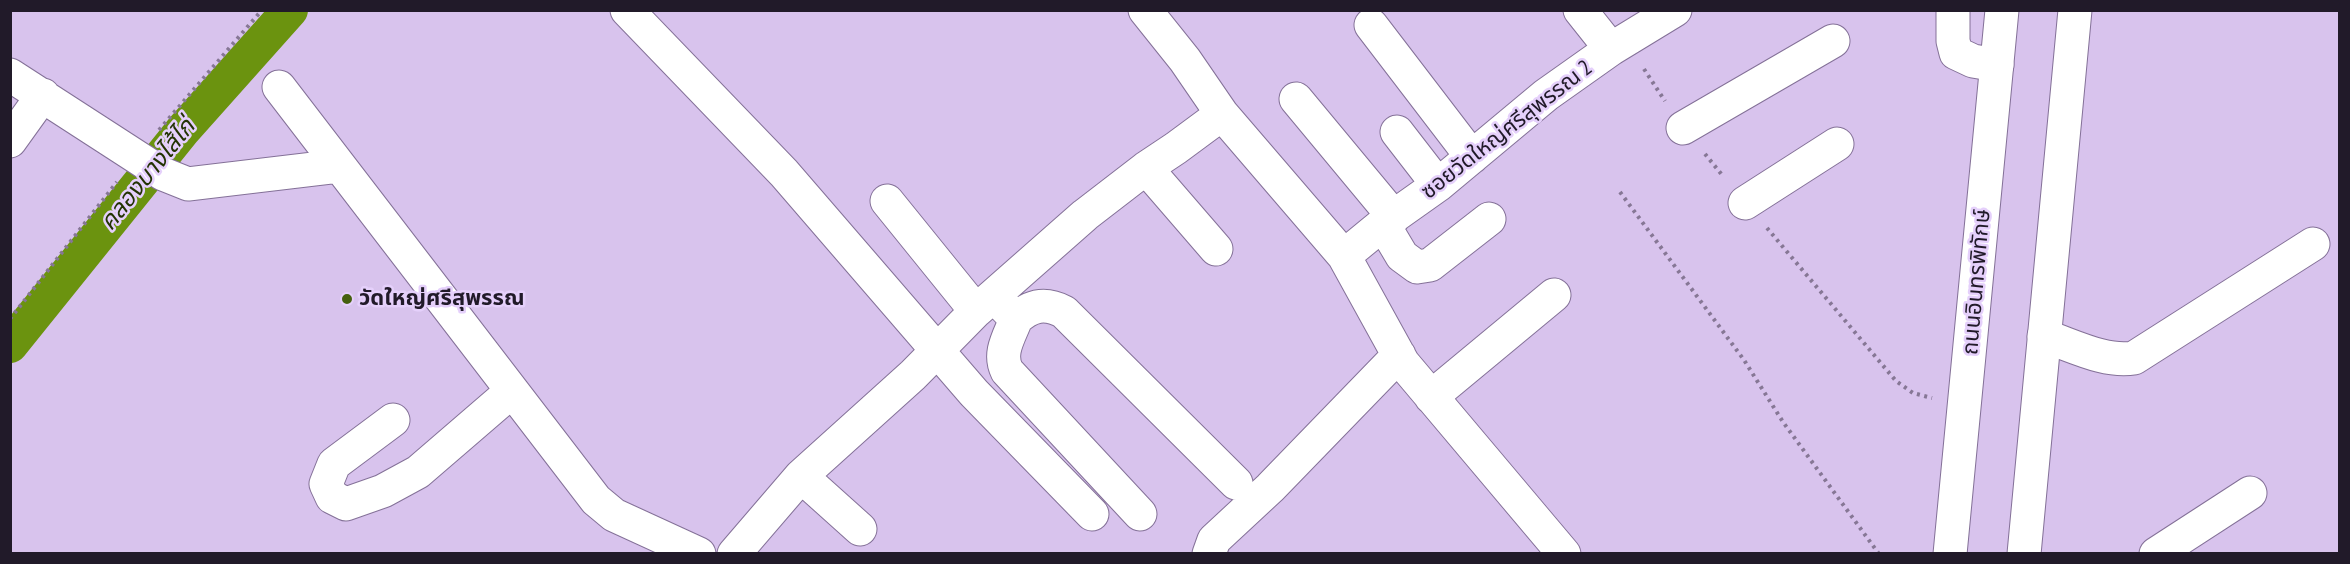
<!DOCTYPE html>
<meta charset="utf-8">
<style>
body{margin:0}
#map{position:relative;width:2350px;height:564px;overflow:hidden;background:#d8c3ed;font-family:"PT Sans Narrow",sans-serif}
canvas{display:block}
.frame{position:absolute;inset:0;border:12px solid #211a29;pointer-events:none}
</style>
<div id="map">
<canvas width="2350" height="564"></canvas>
<div class="frame"></div>
</div>
<script>
const c = document.querySelector('canvas').getContext('2d');
c.lineJoin = 'round';
function trace(path, color, width, dash) { c.strokeStyle = color; c.lineWidth = width; c.lineCap = dash ? 'butt' : 'round'; c.setLineDash(dash || []); c.stroke(path); }
function label(font, color, halo, rows, align = 'center') {
  c.font = font + ' "PT Sans Narrow","Noto Sans Thai",sans-serif'; c.lineWidth = 5; c.setLineDash([]); c.textBaseline = 'middle'; c.strokeStyle = halo; c.fillStyle = color; for (const [text, x, y, turn = 0] of rows) {
    c.save(); c.translate(x, y); c.rotate((+turn || 0) * Math.PI / 180); c.textAlign = isNaN(turn) ? turn : align; if (halo) c.strokeText(text, 0, 0); c.fillText(text, 0, 0); c.restore();
  }
}
const canal = new Path2D(`
 M10,345l173,-215 107,-120`);
const path = new Path2D(`
 M1644,69l21,32
 M159,130l103,-120
 M1705,154l18,22
 M1620,192l124,168 39,62 96,132
 M1767,228l129,153 17,12 19,5
 M10,319l107,-137`);
const minor = new Path2D(`
 M627,10l157,163 190,220 118,121
 M1145,10l40,50 37,54 122,142 59,107 161,191
 M1580,10l31,39
 M1953,10v31l3,12 17,8 24,4
 M1371,25l101,132
 M10,75l153,99 25,10 151,-18
 M279,87l317,413 18,15 85,39
 M1296,99l98,118
 M1683,128l150,-87
 M1397,132l41,53
 M10,141l33,-46
 M1146,168l70,81
 M887,201l89,110
 M1745,203l92,-59
 M1383,224l19,32 15,11 13,-2 59,-46
 M1344,256l39,-32 55,-39 108,-90 65,-46 64,-39
 M994,296l22,23c15,-14 29,-17 48,-7l172,171
 M1016,319c-7,18 -18,34 -9,52l133,143
 M2044,336c28,9 61,27 90,22l179,-114
 M1431,397l123,-102
 M393,420l-59,44 -8,20 6,13 14,7 37,-13 35,-19 94,-81
 M801,476l59,53
 M734,554l67,-78 112,-101 63,-64 109,-96 61,-47 30,-20 46,-34
 M1209,554l5,-14 56,-52 129,-133
 M2156,554l94,-61`);
const major = new Path2D(`
 M1950,554l52,-544
 M2024,554l51,-544`);
const markers = [
 [347,299,6,"#45600f"]
];
const streetNames = [
 ["ซอยวัดใหญ่ศรีสุพรรณ 2",1507,130,-38],
 ["ถนนอินทรพิทักษ์",1977,282,-85]
];
const poiNames = [
 ["วัดใหญ่ศรีสุพรรณ",359,299]
];
const waterNames = [
 ["คลองบางไส้ไก่",148,175,-51]
];
trace(canal, '#6b930f', 36);
trace(minor, '#847198', 35);
trace(major, '#847198', 35);
trace(path, '#867795', 4, [3, 4.5]);
trace(minor, '#fff', 33);
trace(major, '#fff', 33);
for (const [x, y, r, color] of markers) { const dot = new Path2D(); dot.arc(x, y, r, 0, 2 * Math.PI); c.fillStyle = color; c.fill(dot); trace(dot, '#e5d0fb', 2); }
label('22px', '#211a29', '#e5d0fb', streetNames);
label('bold 22px', '#211a29', '#e5d0fb', poiNames, 'left');
label('italic 24px', '#233303', '#e5d0fb', waterNames);
</script>
